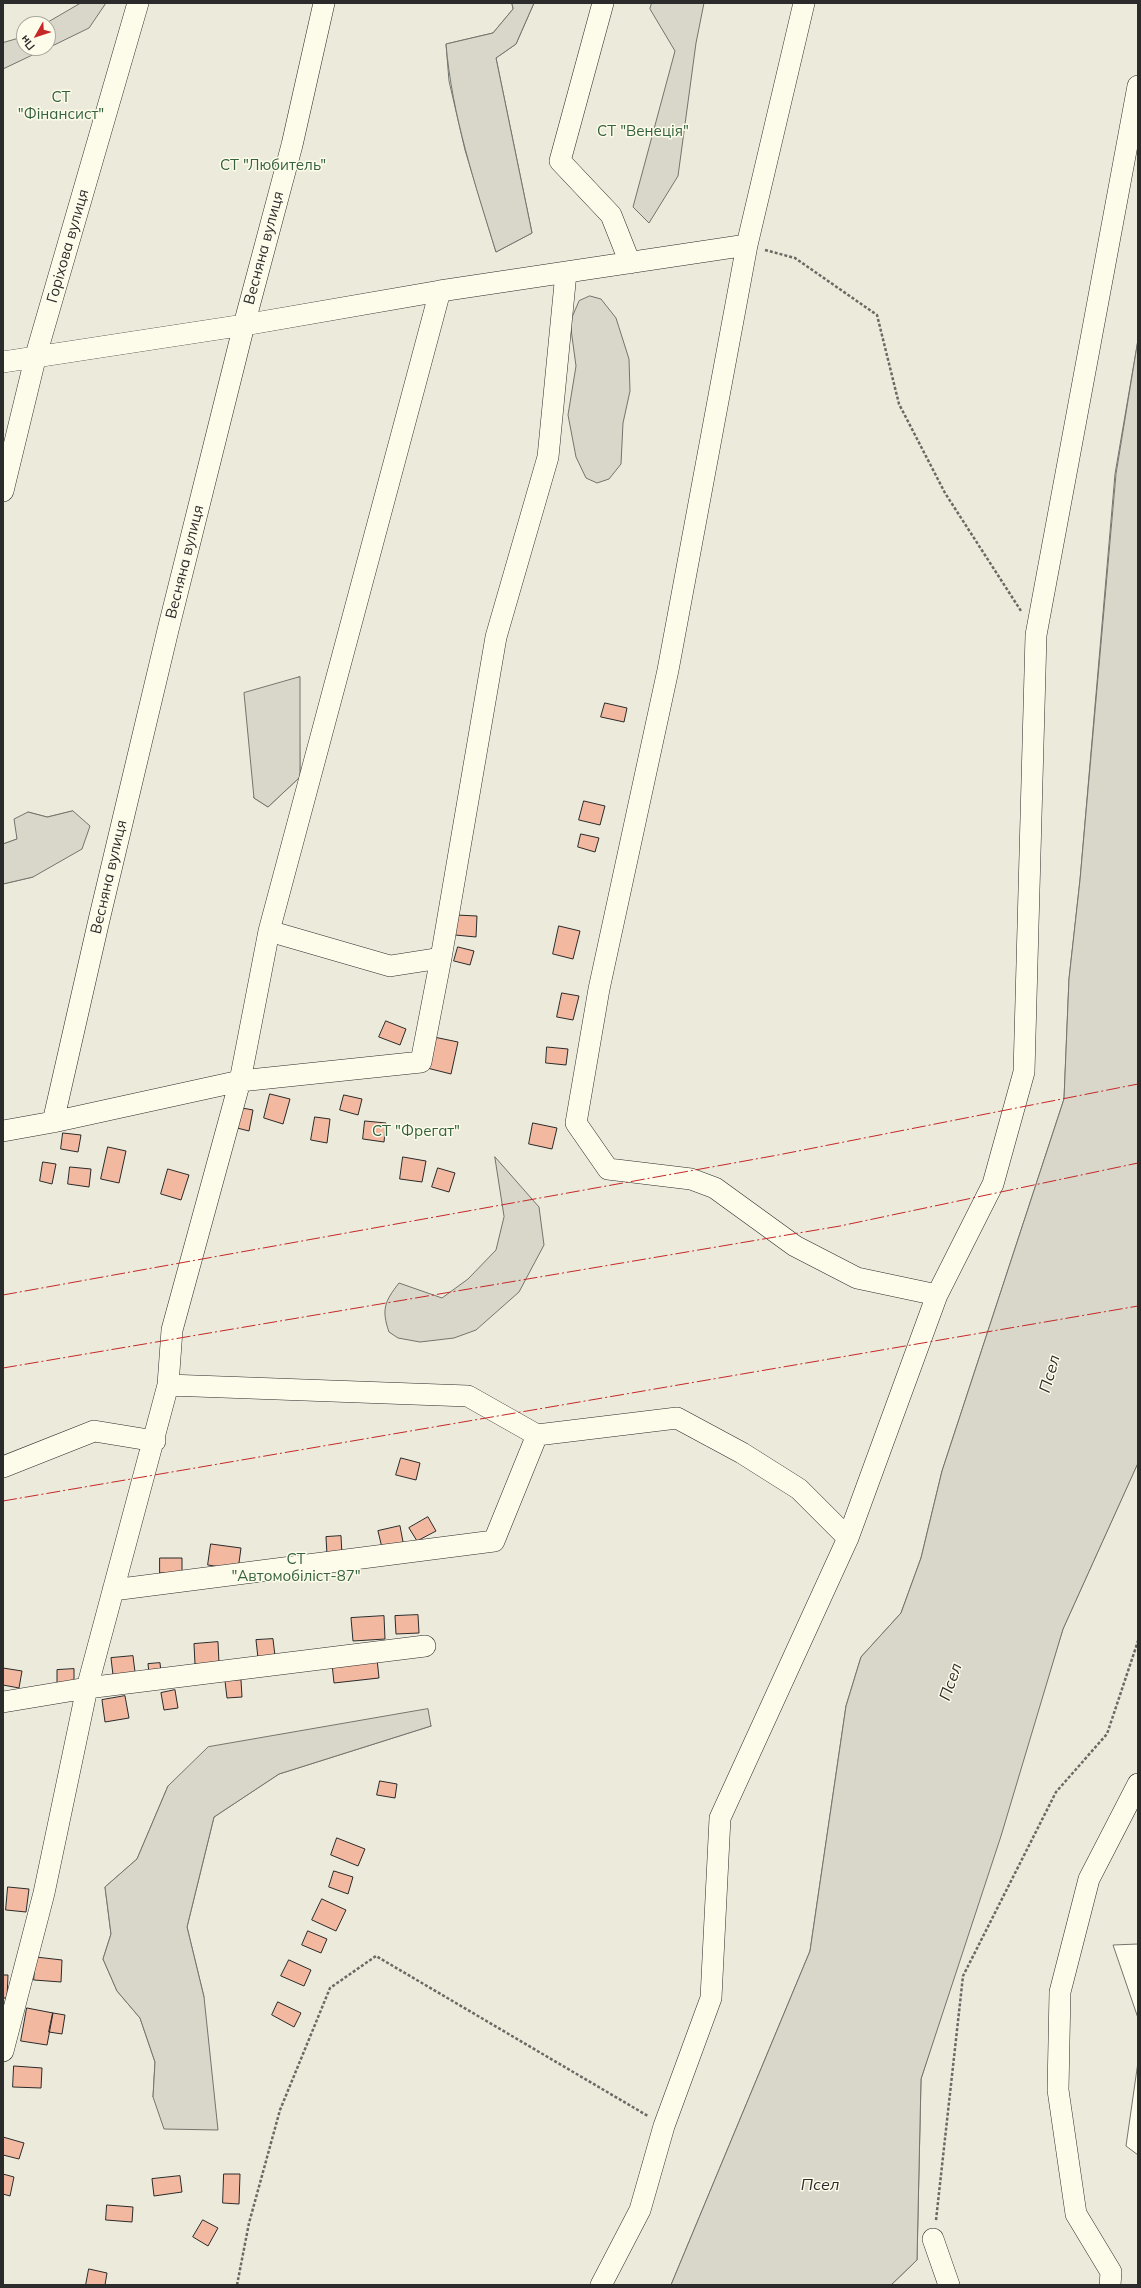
<!DOCTYPE html>
<meta charset="utf-8">
<style>
body{margin:0}
#map{position:relative;width:1141px;height:2288px;overflow:hidden;background:#fdfbea;font-family:Mulish,sans-serif}
canvas{display:block}
.frame{position:absolute;inset:0;border:4px solid #2b2b2b;pointer-events:none}
.north{position:absolute;left:16px;top:16px;width:40px;height:40px;box-sizing:border-box;background:#fdfbea;border:1px solid #a9a89e;border-radius:50%;rotate:231deg;font-size:11px;font-weight:700;line-height:16px;text-align:center;color:#2b2b2b}
.north::after{content:'';display:block;margin:auto;width:14px;height:18px;background:#c62828;clip-path:polygon(50% 0,100% 100%,50% 72%,0 100%)}
</style>
<div id="map">
<canvas width="1141" height="2288"></canvas>
<div class="frame"></div>
<div class="north">Пн</div>
</div>
<script>
const c = document.querySelector('canvas').getContext('2d');
c.lineJoin = 'round';
function fill(path, color) { c.fillStyle = color; c.fill(path, 'evenodd'); }
function trace(path, color, width, dash) { c.strokeStyle = color; c.lineWidth = width; c.lineCap = dash ? 'butt' : 'round'; c.setLineDash(dash || []); c.stroke(path); }
function label(font, color, halo, rows, align = 'center') {
  c.font = font + ' Mulish,sans-serif'; c.lineWidth = 3; c.setLineDash([]); c.textBaseline = 'middle'; c.strokeStyle = halo; c.fillStyle = color; for (const [text, x, y, turn = 0] of rows) {
    c.save(); c.translate(x, y); c.rotate((+turn || 0) * Math.PI / 180); c.textAlign = isNaN(turn) ? turn : align; if (halo) c.strokeText(text, 0, 0); c.fillText(text, 0, 0); c.restore();
  }
}
const green = new Path2D(`
 M3,3h509l1,6 -20,24 -47,11 3,37 16,69 31,102 36,-19 -36,-175 20,-14 18,-41h604v337l-23,134 -35,406 -11,99 -5,120 -122,372 -21,87 -20,55 -40,44 -15,49 -36,245 -139,334h-668v-1401l30,-7 40,-66 -26,6 -19,-5 -11,27 -14,5zM24,24h24v24h-24zM299,677l1,100 -32,30 -14,-9zM431,1726l-152,48 -65,43 -27,110 17,70 -51,100 2,-35 -15,-44 -23,-27 -14,-32 8,-25 -6,-47 32,-28 31,-73z
 M1138,1463v481l-25,1 25,73v44l-12,84 12,9v130h-247l26,-25 4,-181 142,-450z`);
const water = new Path2D(`
 M81,3h25l-17,25 -41,20v-24h-3z
 M512,3h22l-18,41 -20,14 36,175 -36,19c-21,-68 -44,-136 -50,-208l47,-11 20,-24z
 M652,3h52l-8,40 -18,133 -29,47 -16,-16 42,-156 -25,-42z
 M24,37v11h23l-44,21v-26z
 M590,296l11,3 15,19 13,41 1,32 -7,32 -2,41 -12,15 -12,4 -11,-5 -10,-21 -8,-42 8,-49 -6,-44 9,-21z
 M1138,340v1123l-75,166 -62,207 -80,243 -4,181 -26,25h-220l139,-334 36,-245 15,-49 40,-44 20,-55 21,-87 122,-372 5,-120 11,-99 36,-406z
 M300,677v100l-32,30 -14,-9 -10,-105z
 M73,811l17,15 -8,23 -49,28 -30,7v-40l14,-5 -3,-20 14,-7 19,5z
 M495,1157l44,50 5,38 -25,47 -43,38 -22,8 -34,4 -22,-4 -9,-6c-8,-23 -4,-31 10,-49l43,15 26,-19 28,-29 8,-33z
 M428,1709l3,17 -152,48 -65,43 -27,110 17,70 14,133 -54,-1 -11,-32 2,-35 -15,-44 -23,-27 -14,-32 8,-25 -6,-47 32,-28 31,-73 40,-39z`);
const building = new Path2D(`
 M605,703l22,5 -3,14 -23,-5z
 M584,801l21,5 -5,19 -21,-5z
 M581,834l18,4 -4,14 -17,-5z
 M456,915l21,1 -1,21 -21,-2z
 M559,926l21,5 -7,28 -20,-5z
 M458,947l16,4 -4,14 -16,-4z
 M562,993l17,3 -6,24 -16,-3z
 M386,1021l20,8 -6,16 -21,-8z
 M434,1037l24,5 -7,32 -24,-6z
 M547,1047l21,2 -2,16 -20,-2z
 M270,1094l20,5 -7,25 -19,-6z
 M344,1095l18,4 -4,16 -18,-5z
 M237,1107l16,3 -4,21 -16,-4z
 M315,1117l15,2 -3,24 -16,-3z
 M365,1121l21,2 -2,19 -21,-3z
 M533,1123l24,5 -5,21 -23,-5z
 M63,1133l18,2 -3,17 -17,-3z
 M108,1147l18,4 -7,32 -18,-4z
 M403,1157l23,4 -4,21 -22,-3z
 M43,1162l13,2 -4,20 -12,-3z
 M70,1167l21,2 -2,18 -21,-3z
 M438,1168l17,5 -6,19 -17,-5z
 M168,1169l21,6 -8,25 -20,-6z
 M401,1458l19,5 -4,17 -20,-5z
 M428,1517l8,14 -19,10 -8,-13z
 M400,1526l4,21 -21,5 -5,-21z
 M341,1536l1,19h-15l-1,-18z
 M211,1544l30,4 -3,22 -30,-5z
 M160,1558h22v15h-22z
 M418,1615l1,18 -23,1 -1,-18z
 M384,1616l1,23 -32,2 -2,-23z
 M273,1639l2,17 -17,2 -2,-18z
 M218,1642l1,21 -24,1 -1,-20z
 M133,1656l2,16 -22,3 -2,-17z
 M377,1659l2,19 -45,5 -2,-19z
 M160,1663l1,9 -12,1 -1,-9z
 M3,1668l19,3 -3,17 -16,-3z
 M74,1669v13l-17,1v-13z
 M241,1680l1,17 -15,1 -2,-17z
 M175,1690l3,18 -14,2 -3,-17z
 M125,1696l4,22 -24,4 -3,-22z
 M380,1781l17,3 -2,14 -18,-3z
 M337,1838l28,11 -7,17 -27,-11z
 M334,1871l19,6 -5,17 -19,-7z
 M8,1887l21,2 -3,23 -20,-2z
 M322,1899l24,11 -10,21 -24,-11z
 M308,1931l19,8 -6,14 -19,-8z
 M36,1957l26,3 -1,22 -27,-2z
 M289,1960l22,10 -7,16 -23,-10z
 M3,1975h5l-1,23h-4z
 M278,2002l23,11 -7,14 -22,-12z
 M27,2008l26,5 -6,32 -26,-4z
 M53,2013l12,2 -3,19 -13,-2z
 M14,2066l28,2 -1,20 -28,-1z
 M3,2137l21,6 -5,16 -16,-4z
 M3,2174l11,3 -4,19 -7,-2z
 M224,2174h16l-1,30 -16,-1z
 M180,2176l2,16 -28,4 -2,-17z
 M107,2205l26,2 -1,15 -26,-2z
 M203,2220l15,8 -10,18 -15,-9z
 M89,2269l18,4 -2,12h-19z`);
const path = new Path2D(`
 M765,250l30,8 82,57 22,89 46,89 76,118
 M936,2220l27,-244 93,-184 51,-58 31,-93
 M237,2285l12,-62 31,-113 50,-122 46,-32 272,160`);
const minor = new Path2D(`
 M603,3l-43,158 51,54 19,48
 M747,245l57,-242
 M3,362l241,-37 196,-34
 M3,491l33,-136 102,-352
 M269,931l121,35 51,-8 55,-321 52,-180 18,-184
 M53,1122l46,-202 69,-290 76,-305 48,-180 32,-142
 M3,1131l50,-9 187,-41 181,-19 20,-104
 M168,1385l4,-55 68,-249 29,-150 171,-640 307,-46 -79,425 -69,319 -23,134 32,46 83,10 24,9 80,58 62,32 80,17
 M3,1467l91,-36 61,10
 M113,1590l381,-49 43,-106
 M3,1702l84,-14 338,-42
 M3,2051l41,-158 43,-205 81,-303 300,11 69,39 140,-17 65,35 57,36 49,49
 M933,2239l16,46
 M601,2285l39,-75 24,-84 47,-128 9,-180 128,-280 89,-243 56,-111 31,-112 12,-437 102,-549
 M1110,2285l1,-13 -35,-58 -18,-124 2,-98 29,-113 49,-95`);
const power = new Path2D(`
 M3,1295l775,-140 360,-71
 M3,1368l837,-142 298,-63
 M3,1501l1135,-195`);
const parkNames = [
 ["СТ",61,97],
 ["\"Фiнансист\"",61,114],
 ["СТ \"Венеція\"",643,131],
 ["СТ \"Любитель\"",273,165],
 ["СТ \"Фрегат\"",416,1131],
 ["СТ",296,1559],
 ["\"Автомобiлiст-87\"",296,1576]
];
const streetNames = [
 ["Горіхова вулиця",68,246,-74],
 ["Весняна вулиця",264,248,-75],
 ["Весняна вулиця",185,562,-76],
 ["Весняна вулиця",109,877,-77]
];
const waterNames = [
 ["Псел",1050,1374,-74],
 ["Псел",951,1682,-71],
 ["Псел",820,2185]
];
fill(green, '#ecebdb');
trace(green, '#74746e', 1);
fill(water, '#d8d7c9');
trace(water, '#74746e', 1);
fill(building, '#f2b8a0');
trace(building, '#2b2b2b', 1);
trace(minor, '#2b2b2b', 22);
trace(path, '#6a6964', 2.5, [3, 2]);
trace(minor, '#fdfbea', 21);
trace(power, '#c62828', 1, [14, 3, 2, 3]);
label('15px', '#34623c', '#fdfbea', parkNames);
label('15px', '#2b2b2b', '#fdfbea', streetNames);
label('italic 16px', '#2b2b2b', '#fdfbea', waterNames);
</script>
